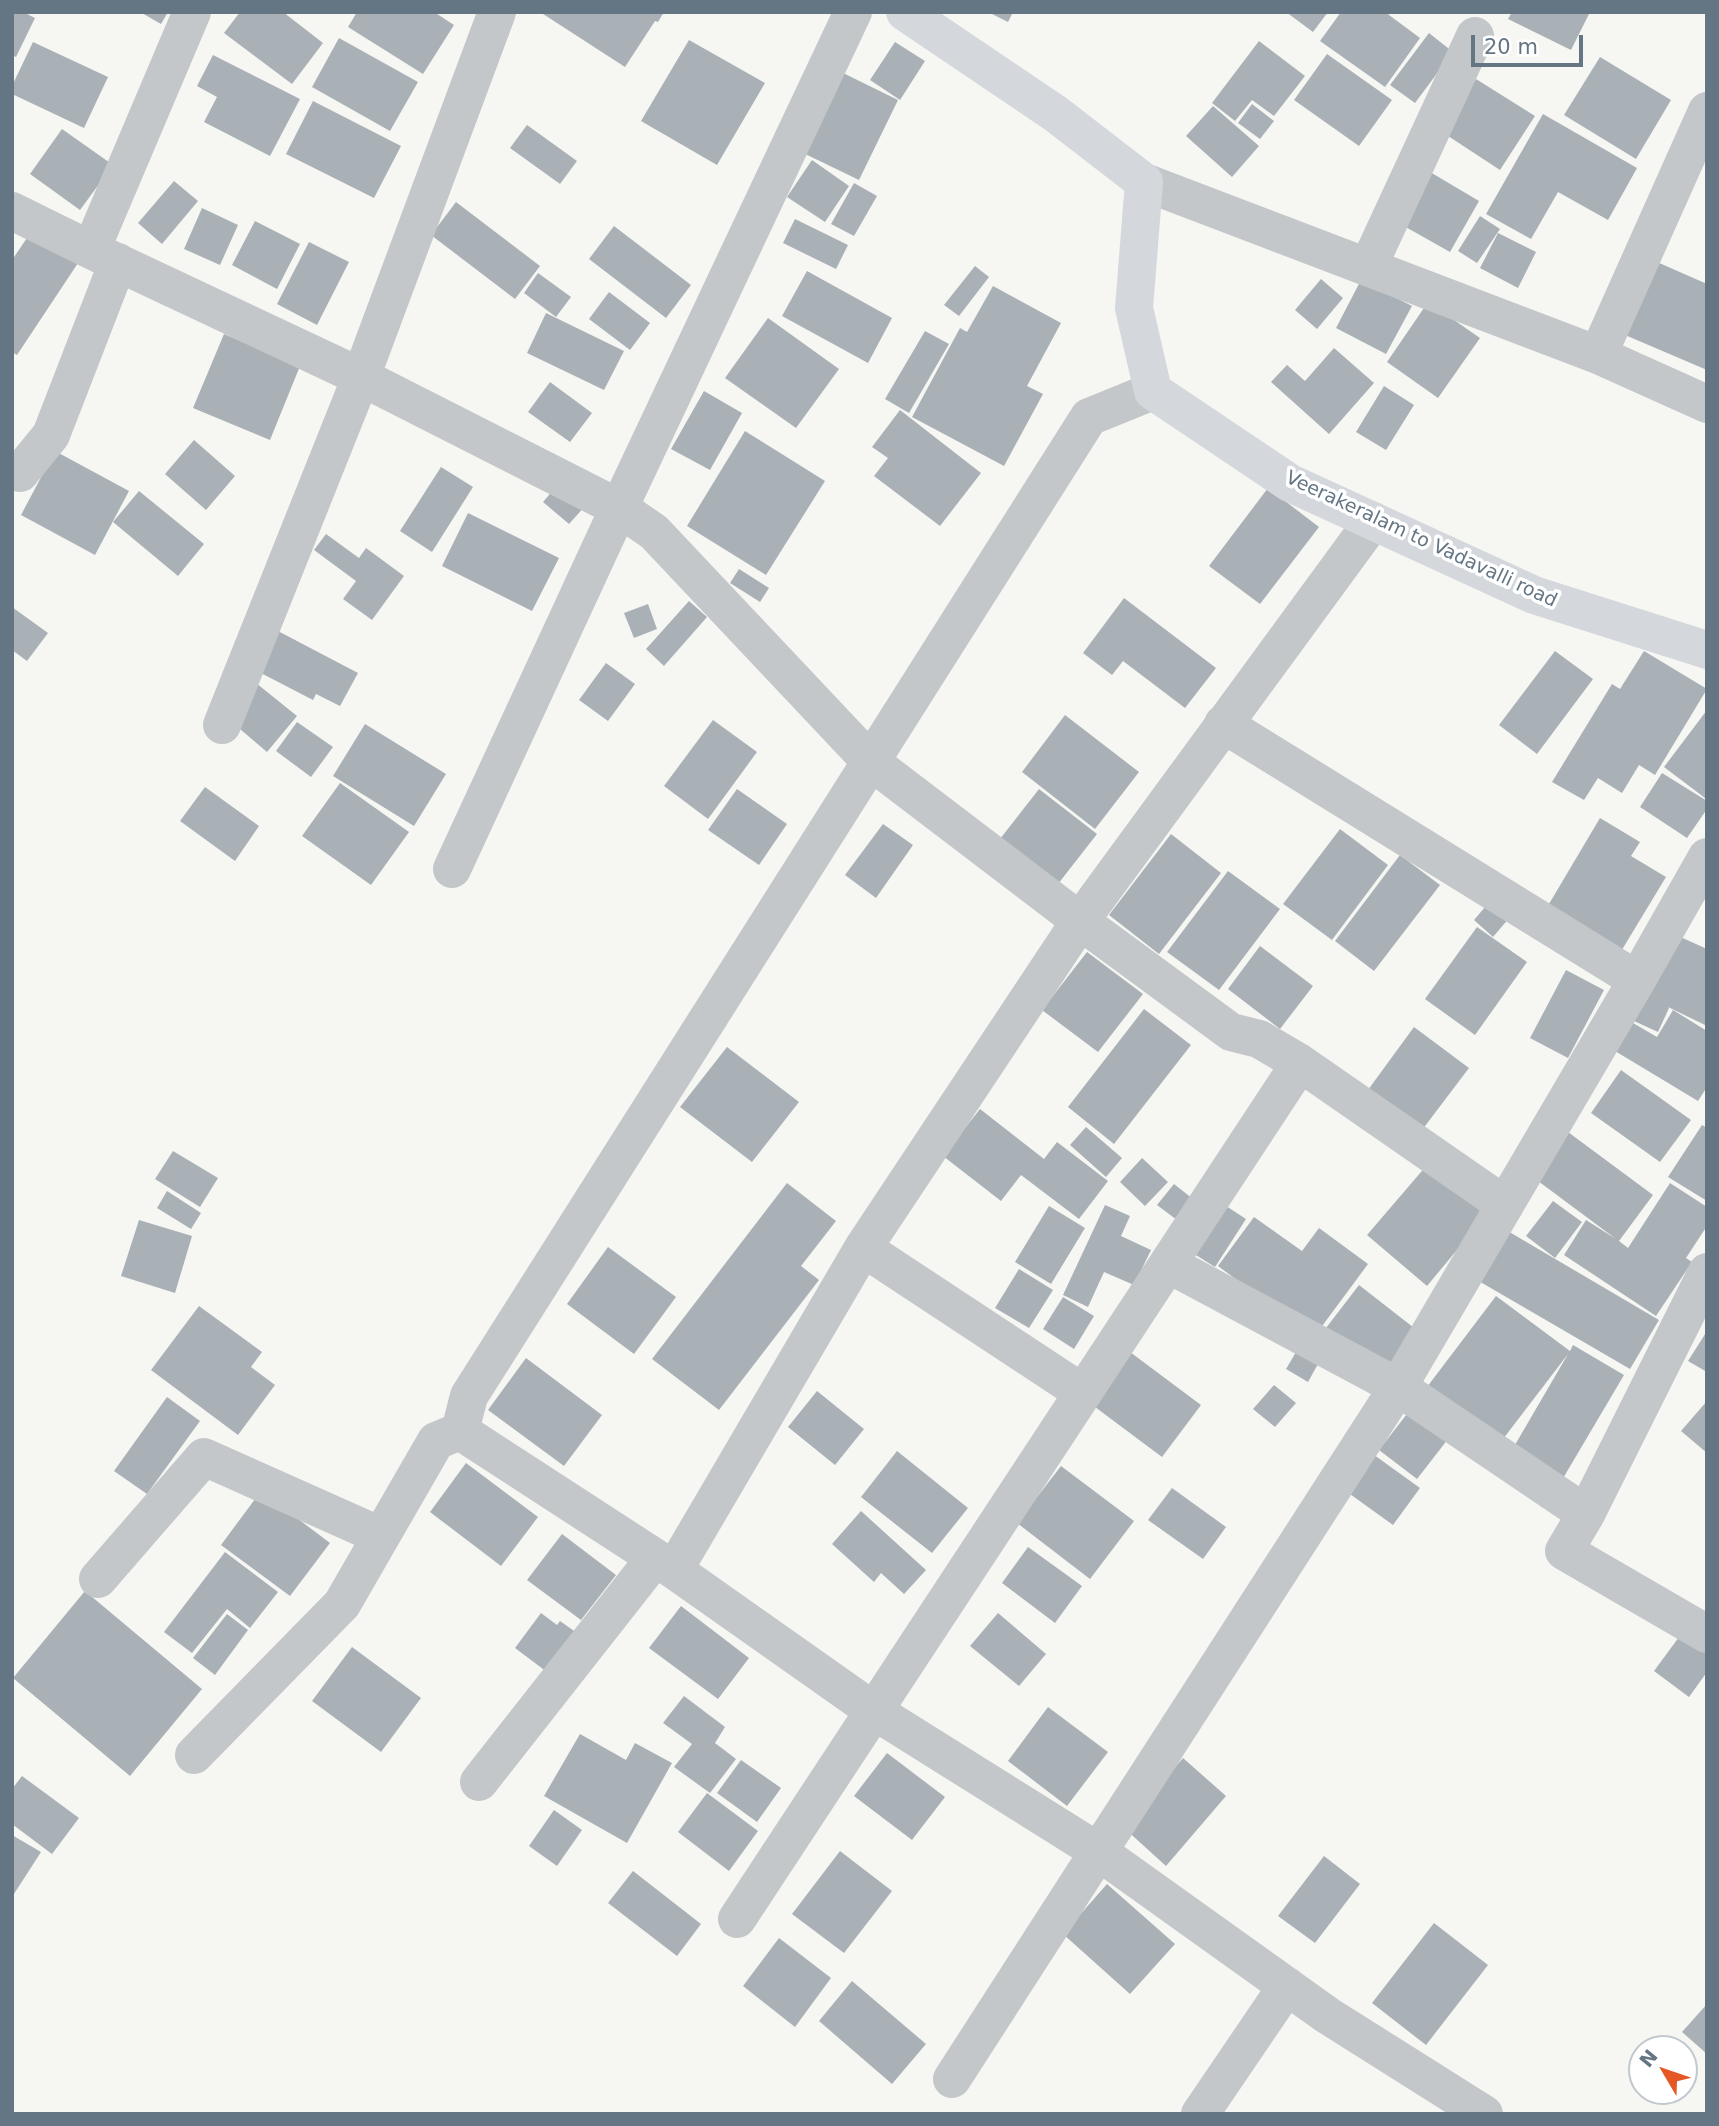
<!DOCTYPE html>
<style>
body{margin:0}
#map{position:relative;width:1719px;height:2126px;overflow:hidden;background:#f6f6f2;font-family:"DejaVu Sans",sans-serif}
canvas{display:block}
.frame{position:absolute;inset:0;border:14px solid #647584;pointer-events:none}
.north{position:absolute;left:1628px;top:2035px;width:70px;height:70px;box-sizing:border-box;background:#fff;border:2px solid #c1c8ce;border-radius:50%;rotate:309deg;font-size:19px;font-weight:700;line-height:28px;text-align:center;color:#647584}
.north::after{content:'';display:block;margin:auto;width:24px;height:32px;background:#e55823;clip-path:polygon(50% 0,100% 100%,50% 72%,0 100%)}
.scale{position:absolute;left:1471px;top:35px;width:112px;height:32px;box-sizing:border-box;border:4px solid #647584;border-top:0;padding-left:9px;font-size:21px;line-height:24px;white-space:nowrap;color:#647584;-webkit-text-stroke:5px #fff;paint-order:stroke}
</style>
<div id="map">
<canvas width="1719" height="2126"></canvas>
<div class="frame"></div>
<div class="north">N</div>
<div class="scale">20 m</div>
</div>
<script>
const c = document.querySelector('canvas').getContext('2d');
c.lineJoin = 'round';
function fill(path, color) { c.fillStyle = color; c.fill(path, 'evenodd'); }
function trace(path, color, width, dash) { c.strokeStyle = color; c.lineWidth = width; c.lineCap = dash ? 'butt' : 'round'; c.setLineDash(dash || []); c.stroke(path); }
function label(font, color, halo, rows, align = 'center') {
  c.font = font + ' "DejaVu Sans",sans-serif'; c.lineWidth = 7; c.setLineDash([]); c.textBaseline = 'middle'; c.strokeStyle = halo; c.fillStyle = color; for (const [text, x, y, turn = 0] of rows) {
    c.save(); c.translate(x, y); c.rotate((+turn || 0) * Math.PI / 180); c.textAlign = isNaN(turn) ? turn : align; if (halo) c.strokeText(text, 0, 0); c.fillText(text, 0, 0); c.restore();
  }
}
const building = new Path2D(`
 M12,12h11l12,6 -19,39 -4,-2z
 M140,12h28l-7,12z
 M240,12h43l40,31 -31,41 -68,-51z
 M357,12h77l20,13 -31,49 -75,-47z
 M540,12h124l-6,10 -3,-1 -30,46z
 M988,12h25l-5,10z
 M1286,12h42l-15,20z
 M1341,12h44l35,26 -35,49 -65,-46z
 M1512,12h78l-19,38 -63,-31z
 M1429,33l24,19 -38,51 -25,-18z
 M339,38l79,44 -28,49 -78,-44z
 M689,40l76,43 -48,82 -76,-44z
 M1259,41l46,35 -31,40 -22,-16 -17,21 -23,-18z
 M33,42l75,35 -24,51 -72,-34v-8z
 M895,42l30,19 -25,39 -30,-20z
 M1327,54l65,46 -33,46 -65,-46z
 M213,55l87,44 -30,57 -66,-34 13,-25 -20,-11z
 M1600,57l71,43 -35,59 -72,-44z
 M839,71l59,29 -39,80 -60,-29z
 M1476,79l59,37 -35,54 -58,-38z
 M313,101l88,45 -27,52 -88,-44z
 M1252,104l22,17 -14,18 -22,-16z
 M1213,106l46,40 -27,31 -46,-41z
 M1543,114l94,54 -29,52 -50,-28 -27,47 -45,-25z
 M527,125l50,36 -17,23 -50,-36z
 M62,129l51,36 -33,45 -50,-36z
 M812,160l37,26 -24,36 -38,-25z
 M1425,169l54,32 -29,51 -55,-31z
 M174,181l24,20 -36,43 -24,-21z
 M854,183l23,13 -23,40 -23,-12z
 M456,202l84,64 -25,33 -84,-64z
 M202,208l36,17 -18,40 -36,-16z
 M1480,216l20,13 -23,34 -19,-12z
 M795,219l53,26 -12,24 -53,-26z
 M255,221l45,23 -23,45 -45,-24z
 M614,226l77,59 -25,33 -77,-59z
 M31,232l47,31 -61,92 -5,-3v-92z
 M1498,233l38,19 -18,36 -38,-20z
 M309,242l40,20 -32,63 -40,-21z
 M1657,262l50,22v86l-82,-35z
 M975,266l14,11 -30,39 -15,-11z
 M807,271l85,47 -24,45 -86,-47z
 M538,273l33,24 -15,20 -32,-24z
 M1321,279l22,19 -26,31 -22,-19z
 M1361,280l51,26 -26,48 -50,-26z
 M993,286l68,37 -34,63 16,8 -39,72 -92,-49 48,-89 7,4z
 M609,292l41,31 -20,27 -41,-31z
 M1428,302l52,36 -42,60 -51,-36z
 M546,313l78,38 -20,39 -77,-37z
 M768,318l71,51 -43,59 -71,-50z
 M925,331l24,13 -40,69 -24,-14z
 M224,334l76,32 -30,74 -77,-32z
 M1334,348l40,35 -45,51 -58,-52 16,-17 18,16z
 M550,382l42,31 -22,29 -42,-30z
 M1384,386l30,19 -28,45 -30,-18z
 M704,391l38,22 -32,57 -39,-21z
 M900,410l81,63 -41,53 -66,-50 14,-18 -16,-11z
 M745,431l80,50 -59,94 -79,-49z
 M194,440l41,36 -29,34 -41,-36z
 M55,451l74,40 -34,64 -74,-40z
 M441,467l32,20 -41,65 -32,-21z
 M560,482l26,23 -17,19 -26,-22z
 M1268,488l51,39 -59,77 -51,-38z
 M139,491l65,53 -26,32 -65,-54z
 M468,513l91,45 -27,53 -90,-45z
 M326,534l33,24 7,-10 38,28 -32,44 -29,-21 13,-18 -42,-31z
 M739,569l30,19 -9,14 -30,-19z
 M1124,598l92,70 -31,40 -62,-47 -11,14 -29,-22z
 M689,601l18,16 -43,49 -18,-17z
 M648,604l9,25 -23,9 -10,-25z
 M12,607l36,26 -21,28 -15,-11z
 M276,630l82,43 -18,33 -24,-12 -3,6 -58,-30z
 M1555,651l38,28 -56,75 -38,-29z
 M1644,651l63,38 -52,86 -16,-10 -17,28 -24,-15 -14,22 -32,-18 60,-98 8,5z
 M606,663l29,21 -27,37 -29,-21z
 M256,683l41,33 -30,36 -40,-34z
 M1707,710v86l-2,2 -41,-31z
 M1065,715l74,57 -44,57 -73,-57z
 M713,720l44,32 -49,67 -44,-33z
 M297,722l36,25 -22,30 -35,-26z
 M365,724l81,50 -32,52 -81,-50z
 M1662,773l45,28v8l-20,29 -47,-31z
 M340,783l69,49 -38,53 -69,-49z
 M205,787l54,39 -24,35 -55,-40z
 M737,789l50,35 -28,41 -51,-35z
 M1039,789l58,45 -39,50 -58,-45z
 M1600,818l40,24 -9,14 35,21 -46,76 -74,-44z
 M883,824l30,21 -37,53 -31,-23z
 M1340,829l48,36 -56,75 -49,-36z
 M1171,834l50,39 -62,81 -50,-39z
 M1400,855l40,30 -66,86 -39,-30z
 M1228,871l52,38 -61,81 -52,-38z
 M1491,900l19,17 -17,20 -19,-17z
 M1477,927l50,35 -52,73 -50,-36z
 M1676,935l31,14v77l-39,-19 1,1 -11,24 -24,-11z
 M1260,946l53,40 -33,43 -52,-40z
 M1087,952l56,42 -45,58 -56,-42z
 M1566,970l38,20 -36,68 -38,-20z
 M1144,1009l47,36 -77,99 -46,-37z
 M1673,1010l34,21v56l-9,14 -83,-50 18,-28 24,14z
 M1414,1027l55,41 -50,66 -54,-40z
 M727,1047l72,55 -47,60 -72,-55z
 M1621,1070l70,50 -31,42 -69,-49z
 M980,1109l64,50 13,-17 51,39 -29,38 -58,-44 -20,26 -58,-45z
 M1702,1125l5,3v73l-39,-24z
 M1086,1127l36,31 -16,19 -36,-32z
 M1568,1132l85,63 -34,46 9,7 42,-65 37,24v19l-21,32 6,4 -36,54 -92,-61 22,-35 30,19 -82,-61z
 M173,1151l45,27 -18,29 -45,-28z
 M1142,1158l26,24 -23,24 -25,-24z
 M1427,1165l59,50 -59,71 -60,-51z
 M787,1183l49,38 -35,45 18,14 -100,130 -67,-51z
 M1174,1184l19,15 -16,21 -20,-15z
 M167,1191l34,22 -10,16 -34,-21z
 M1553,1201l29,21 -27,36 -29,-22z
 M1220,1202l26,17 -31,48 -27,-17z
 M1105,1205l25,11 -9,20 30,14 -17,35 -30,-13 -16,35 -25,-12z
 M1049,1206l36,22 -34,56 -36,-22z
 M1254,1217l48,34 17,-23 49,36 -54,73 -96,-71z
 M139,1220l53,16 -17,57 -54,-17z
 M1506,1230l153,90 -29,49 -153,-89z
 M608,1247l68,50 -42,57 -67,-50z
 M1019,1269l34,21 -24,38 -34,-20z
 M1359,1285l59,46 -32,42 -60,-45z
 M1496,1296l74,55 3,-6 51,30 -62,105 -50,-30 56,-96 -68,89 -73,-56z
 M1063,1297l31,19 -20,33 -31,-20z
 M199,1306l63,46 -11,15 24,18 -37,50 -87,-65z
 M1707,1331v41l-19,-11z
 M1130,1352l71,53 -39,52 -71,-53z
 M1296,1352l22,12 -10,18 -22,-13z
 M526,1358l76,57 -38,51 -76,-56z
 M1274,1385l22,18 -21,24 -22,-18z
 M817,1391l47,38 -29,36 -47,-38z
 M167,1397l33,24 -53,73 -33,-23z
 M1707,1401v52l-26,-22z
 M1410,1410l38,29 -31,40 -38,-29z
 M897,1451l71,57 -36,45 -71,-56z
 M1370,1452l50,36 -27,37 -50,-36z
 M466,1463l72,54 -37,49 -71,-54z
 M1061,1466l73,55 -44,58 -73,-56z
 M1172,1488l54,39 -23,32 -55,-39z
 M261,1491l69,52 -40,53 -69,-51z
 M861,1511l65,59 -22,24 -23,-21 -7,9 -42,-38z
 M562,1534l54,41 -35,45 -54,-40z
 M1028,1547l54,39 -27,37 -53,-40z
 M225,1552l53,40 -28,36 -23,-19 -35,44 -28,-21z
 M85,1591l117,98 -72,87 -117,-98z
 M681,1606l68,52 -31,41 -69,-51z
 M541,1613l16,12 3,-4 17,12 -30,39 -32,-24z
 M998,1613l48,41 -27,32 -49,-40z
 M227,1614l21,16 -33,45 -22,-17z
 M1682,1633l25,18v21l-18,25 -35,-26z
 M352,1647l69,51 -40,54 -69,-51z
 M684,1696l41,31 -10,16 21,16 -26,34 -36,-26 18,-23 -29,-21z
 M1048,1707l60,45 -41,54 -59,-45z
 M580,1734l46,26 9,-17 37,20 -45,80 -83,-47z
 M887,1753l58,44 -33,43 -58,-44z
 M1183,1758l43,38 -60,70 -43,-39z
 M741,1760l40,28 -24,34 -40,-29z
 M22,1776l57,42 -27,36 -40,-30v-35z
 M707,1793l51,38 -29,40 -51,-39z
 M554,1810l28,20 -25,36 -28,-20z
 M12,1835l29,17 -29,45z
 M840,1851l52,40 -48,62 -52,-39z
 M1324,1856l36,28 -45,59 -37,-27z
 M633,1871l68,53 -24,32 -69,-53z
 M1107,1884l68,60 -45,50 -67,-60z
 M1434,1923l54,42 -62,80 -54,-42z
 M779,1938l52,40 -36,49 -52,-41z
 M852,1981l74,63 -34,40 -73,-63z
 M1707,2004v50l-25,-22z`);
const street = new Path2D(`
 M1144,182l454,173 109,-244
 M12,211l79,39 101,-238
 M91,250l270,127 258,131 35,24 216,229 210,160 151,111 28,7 41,24 205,142
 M1368,267l107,-231
 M1598,355l109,49
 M12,470l8,3 31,-38 67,-173
 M1223,724l414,256
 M222,725l139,-348 136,-365
 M452,869l167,-361 234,-496
 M863,1248l220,145
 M1168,1264l230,123 188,127 -22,37 143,83
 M460,1431l9,-35 620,-979 64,-26
 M460,1431l214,139 200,141 225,141 228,163 157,99
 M1586,1514l121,-242
 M674,1570l189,-322 217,-327 293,-400
 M98,1579l106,-122 177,79
 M194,1755l148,-151 94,-163 24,-10
 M479,1782l176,-224
 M737,1919l563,-856
 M952,2079l446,-692 239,-407 70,-123
 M1200,2114l87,-128`);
const secondary = new Path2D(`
 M905,12l151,102 88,68 -10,126 19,83 137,92 244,112 173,55`);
const streetNames = [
 ["Veerakeralam to Vadavalli road",1421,540,25]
];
fill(building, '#a9b1b7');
trace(street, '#c3c7ca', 38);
trace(secondary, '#d4d8dc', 38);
label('19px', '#647584', '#fff', streetNames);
</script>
